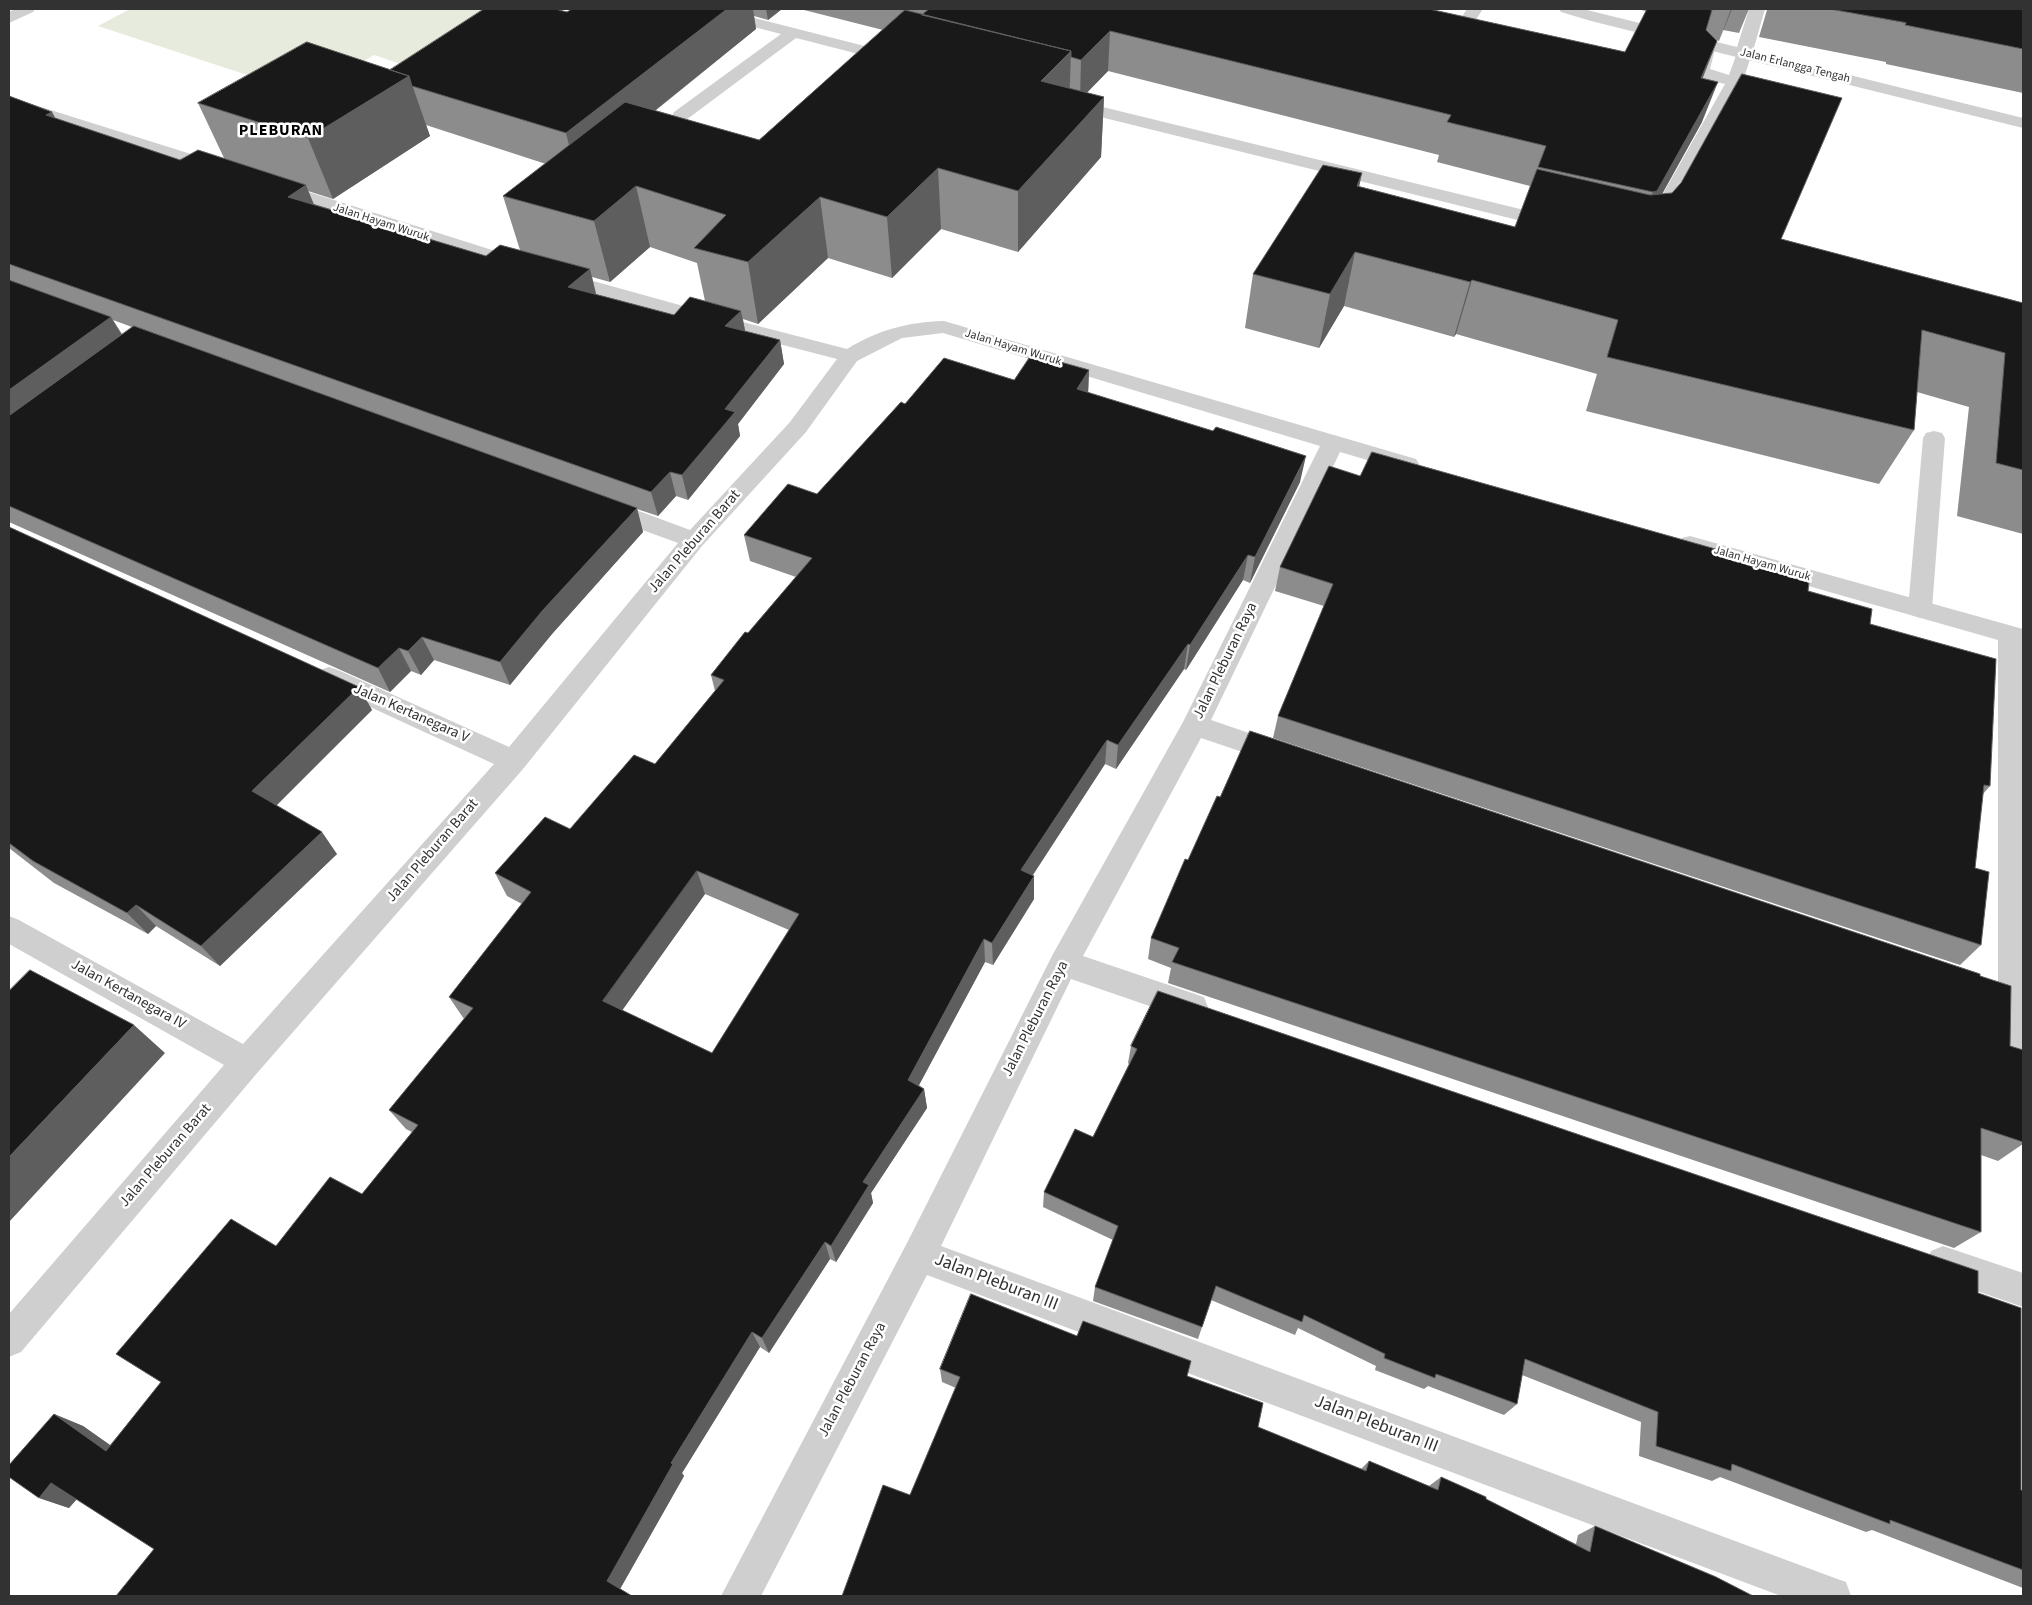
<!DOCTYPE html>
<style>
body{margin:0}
#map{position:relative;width:2032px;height:1605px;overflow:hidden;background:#fff;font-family:"Source Sans 3",sans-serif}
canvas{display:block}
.frame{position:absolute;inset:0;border:10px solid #323232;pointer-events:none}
</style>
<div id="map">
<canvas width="2032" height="1605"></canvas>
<div class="frame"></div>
</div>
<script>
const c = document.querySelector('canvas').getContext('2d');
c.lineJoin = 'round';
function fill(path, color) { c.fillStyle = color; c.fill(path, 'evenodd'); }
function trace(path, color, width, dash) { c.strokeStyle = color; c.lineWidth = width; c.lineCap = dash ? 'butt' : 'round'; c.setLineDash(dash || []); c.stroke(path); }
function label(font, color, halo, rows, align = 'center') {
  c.font = font + ' "Source Sans 3",sans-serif'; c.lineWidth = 5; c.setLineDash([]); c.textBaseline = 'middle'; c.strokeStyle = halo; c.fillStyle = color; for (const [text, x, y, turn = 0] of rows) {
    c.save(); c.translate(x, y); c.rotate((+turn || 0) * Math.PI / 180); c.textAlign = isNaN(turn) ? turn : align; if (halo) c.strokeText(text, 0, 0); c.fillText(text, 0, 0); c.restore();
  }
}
const green = new Path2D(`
 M130,9h364l-90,56 -30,-10 -66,40 -210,-69z`);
const service = new Path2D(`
 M693,9h26l181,46 2,3 -8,5 -98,-25 -110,82h-12l-2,-4 2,-4 107,-78 -85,-22z
 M1467,9h16l-6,9 -1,31 -8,5 -8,-5 1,-31z
 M1708,40l8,5 -6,24 19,6 9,-25h12l2,3 -9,28 -78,141 -2,4h-14l-2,-4 78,-138 -24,-6 -8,-8 7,-25z
 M1070,99l491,120 2,4 -2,4 -7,2 -490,-121 -2,-4 2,-4z
 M1934,431l8,2 3,5 -13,171 -4,6 -8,3 -8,-3 -4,-6 15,-171 3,-5z`);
const minor = new Path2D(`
 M15,9h20l-2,3 -24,11v-11z
 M1559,9h24l154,38 12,-38h16l-12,42 270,67v10l-432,-107 -30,-9z
 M9,97l217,68 2,4 -2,4h-14l-203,-65z
 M277,182l291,92 144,40 135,35c31,-19 61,-27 97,-28l472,138 3,5 -3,5 -8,3 -68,-20 -129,268 79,27 4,7 -4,7 -9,4 -80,-27 -118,218 121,41 4,10 -4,10 -11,4 -122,-42 -130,267 891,331 14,5 5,14h-70l-854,-321 -166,321h-40l186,-353 146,-289 130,-232 137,-276 -377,-113 -41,5 -45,23 -51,71 -104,114 -179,223 -265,303 -237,280 -12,5v-43l215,-249 -215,-121v-28l10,4 224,124 251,-280 -174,-80 -4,-7 4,-7 9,-3 9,3 171,77 169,-204 -82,-30 -4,-6 4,-6 8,-2 8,2 78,29 100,-108 47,-63c-191,-48 -380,-105 -567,-167l-2,-4 2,-4z
 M1690,536l333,93v458l-11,-4 -5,-10 -9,-75v-358l-316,-90 -4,-6 4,-6z
 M1943,1246l80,27v34l-92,-32 -5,-12 5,-12z`);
const wall = new Path2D(`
 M572,9h210l-14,11 -14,-4 2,13 -101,82 104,29 124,-110 -83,-21h635l-2,1 192,42 21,-41 -10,-2h113l-10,24 -16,-3 -4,11 -3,-1 -14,38v44l-40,72 119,45 242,64v231l-66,-18 12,-109 -52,-15 -3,38 -35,54 -293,-73 11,-37 -141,-40 -2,3 -110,-31 -25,42 -74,-20 8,-54 107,-87 155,40 15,-41 -93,-24 2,-7 -331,-84 -22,22 18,4 -3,60 -83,95 -77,-23 -49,49 -64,-20 -70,66 -15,-5 2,12 35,9 4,24 -46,60 2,12 -52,64 -12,-4 -18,20 -21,-7 6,23 -91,102 -42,51 -76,-25 -13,15 -10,-4 -21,21 -381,-170v-426l43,16 3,6 125,42 44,-2 -26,-55 192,-33 177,-58zM426,125l120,39 -43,32 17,54 -34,6 -172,-52 -6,-13 25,8 97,-63zM650,247l47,16 8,38 -31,14 -78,-21 -4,-17 18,5zM113,320l19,7 -10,7z
 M1766,9h257v84l-137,-29v-2l-127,-25 8,-27z
 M1089,370l-1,22 212,90 -50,101 -7,-3 -57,90 -2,-1 -68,100 -11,-5 -72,111 1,24 -41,66 -8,-3 -66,123 5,4 3,19 -56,85 2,10 -37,59 -6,-3 -61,94 -9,-6 -78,126 2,3 -64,113 -466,-40 -77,-50 -8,9 -30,-10 15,-84 29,12 27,19 166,-199 86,-52 50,-62 -6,-3 -17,-19 75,-91 -15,-22 73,-93 -15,-8 -12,-23 75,-44 85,-65 60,-73 -4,-16 37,-42 48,-56 -46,-16 -6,-26 73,-41 88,-90 109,-24zM705,894l84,36 -77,123 -90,-43z
 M1360,476l365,82 83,33 62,33 120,162 -7,8 -8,74 6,77 -21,20 -687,-227 5,-22 46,-110 -49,-15 5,-24z
 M9,527l350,160 13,23 -96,95 61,49 -117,112 -64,-40 -8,8 -94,-51 -45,-35z
 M1188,860l792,116 30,70 13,4v94l-25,17 -17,-6v77l-27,16 -786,-265 3,-15 -23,-9 3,-21z
 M1131,1046l847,247 43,197 2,1v97l-151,-58 -6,2 -146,-55 -8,4 -73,-25 2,-34 -119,-47 -5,29 -13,11 -76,-29 -4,3 -49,-19 1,-4 -78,-38 -3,7 -84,-35 -13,39 -105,-38 2,-14 18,-47 -70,-33 1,-15 49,-55 36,-73 -1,-1z
 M1077,1336l110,40 71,51 103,42 8,-8 60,25 12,-9 135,67 2,-9 17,-9 121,51 -806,-82 46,-107 -14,-6 -2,-13z`);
const shadedWall = new Path2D(`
 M727,9h26l3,20 -180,145 -10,-41z
 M766,9h16l-14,11z
 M1731,9h1l-13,32z
 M1110,31l-2,40 -28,29 1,-40z
 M1717,41l-15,39 -1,-2z
 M1071,51l-2,60 -28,-30z
 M409,76l21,60 -97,63 -25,-61z
 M1718,82l-16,40 -61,110 -3,1 15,-41z
 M1104,97l-3,60 -83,95v-61z
 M52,112l13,24 -19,-21z
 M938,168l3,61 -49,49 -5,-61z
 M1362,173l-11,53 6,-40z
 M306,185l10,25 -28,-13z
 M636,186l14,61 -40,35 -16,-61z
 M820,197l8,61 -70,66 -10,-62z
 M1355,252l-11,54 -25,42 11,-54z
 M590,269l6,25 -21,18 -7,-25z
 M1472,280l-16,54 -2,3 16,-55z
 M741,311l5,24 -21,-9z
 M111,317l15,25 -117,85v-37z
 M780,340l4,24 -46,60 2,12 -52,64 -6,-25 43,-66z
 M1089,370l-1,27 -11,-8z
 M1306,456l-6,26 -50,101 5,-26z
 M670,472l6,24 -18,20 -7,-24z
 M637,508l6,24 -91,102 -42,51 -10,-23 43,-52z
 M1248,555l-5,25 -57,90 4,-25z
 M422,637l12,23 -13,15 -13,-24z
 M1188,644l-4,25 -68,100 2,-24z
 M399,648l12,23 -21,21 -12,-24z
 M359,687l13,23 -104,104 -16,-23z
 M1107,740l-2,24 -84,129v-23z
 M322,832l15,22 -117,112 -19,-20z
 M697,871l8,23 -91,128 -11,-21z
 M1034,876v23l-41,66 -1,-22z
 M136,905l20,21 -8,8 -21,-21z
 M984,939l1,23 -74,138 -3,-20z
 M134,1025l31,28 -156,169v-65z
 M924,1089l3,19 -56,85 2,10 -37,59 -5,-16 32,-64z
 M825,1242l5,17 -61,94 -7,-15z
 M752,1332l8,15 -78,126 2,3 -64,113 -13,-8 64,-118z
 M54,1414l29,12 51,36 -28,-11z
 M51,1483l30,11 -12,14 -30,-10z`);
const building = new Path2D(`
 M484,9h71l12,3 5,-3h155l-161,124 -154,-47 -3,-10 -19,-6z
 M929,9h500l196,43 22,-43h59l6,1 -6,20 11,11 -16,37 17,4 -61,109 -4,1 -115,-25 8,-21 -99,-24 4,-7 -341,-84 -29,29 -10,-3v-6l-149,-36z
 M1830,9h193v40l-118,-24 1,-2z
 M905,10l166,41 -30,30 63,16 -86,94 -80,-23 -51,49 -67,-20 -72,65 -54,-14 32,-33 -90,-29 -42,35 -91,-25 122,-94 134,38z
 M307,42l102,34 -101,62 -110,-35z
 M1742,74l100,24 -61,141 242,64v167l-27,-7 9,-110 -83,-23 -8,100 -307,-73 11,-37 -146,-40 -2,2 -115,-30 -25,42 -77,-20 70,-109 39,8 -5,13 158,41 22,-58 113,26 22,-2 9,-10z
 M9,96l43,16 -6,3 134,45 18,-10 108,35 -18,12 198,59 14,-11 90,24 -22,18 106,28 16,-18 51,14 -16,15 55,14 -55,69 10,3 -53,63 -12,-3 -19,20 -642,-228z
 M9,280l102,37 -102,73z
 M134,326l503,182 -94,102 -43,52 -78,-25 -14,14 -9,-3 -21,20 -369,-162v-90z
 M1032,354l57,16 -12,19 136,42 3,-4 90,29 -51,101 -7,-2 -58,90 -2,-1 -70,101 -11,-5 -86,130 13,6 -42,67 -8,-4 -76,141 16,9 -61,93 6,3 -38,61 -6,-4 -63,96 -10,-6 -81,131 2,1 -66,117 25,15h-516l38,-47 -103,-66 -12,15 -30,-21v-12l45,-51 52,37 55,-69 -45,-28 115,-135 45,27 54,-69 32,17 56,-69 -29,-15 84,-102 -24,-11 82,-105 -36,-19 50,-56 25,12 64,-74 21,9 69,-84 -13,-5 34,-43 3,1 64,-75 -68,-23 44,-51 29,10 84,-92 4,2 39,-46 70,22zM697,871l102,43 -87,139 -109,-52z
 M1372,452l354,100 -1,6 84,24 -1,9 64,18 -2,15 126,35 -6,127 -6,-1 -9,83 14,4 -8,73 -703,-229 55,-132 -53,-17 49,-101 31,10z
 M9,527l350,160 -107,104 70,41 -121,114 -65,-41 -9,8 -94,-52 -24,-18z
 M1250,731l730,243v2l31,10 -1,60 13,4v92l-42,-14v104l-809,-270 7,-14 -28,-10 34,-79 3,1 29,-64 3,1z
 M30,970l104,55 -125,132v-166z
 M1158,991l820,280v22l43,15v182l2,1v79l-133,-50v4l-158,-60 -1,7 -75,-25 2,-34 -133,-53 -8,45 -81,-30 -1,4 -51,-20 1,-4 -81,-39 -2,7 -86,-36 -14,41 -107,-40 23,-61 -74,-34 31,-63 18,8 44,-88 -6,-3z
 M971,1294l106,42 6,-15 108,40 -4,15 76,27 -5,24 108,44 3,-10 69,29 3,-13 45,20v2l104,53 5,-26 121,51 37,19h-911l41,-111 27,10 50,-118 -20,-8z`);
const farStreetnames = [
 ["Jalan Erlangga Tengah",1795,66,14],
 ["Jalan Hayam Wuruk",381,223,18],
 ["Jalan Hayam Wuruk",1013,348,17],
 ["Jalan Hayam Wuruk",1762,564,16]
];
const streetNames = [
 ["Jalan Pleburan Barat",695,542,-49],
 ["Jalan Pleburan Raya",1226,661,-64],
 ["Jalan Kertanegara V",411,714,24],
 ["Jalan Pleburan Barat",433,851,-49],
 ["Jalan Kertanegara IV",128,995,29],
 ["Jalan Pleburan Raya",1036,1019,-63],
 ["Jalan Pleburan Barat",166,1156,-49],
 ["Jalan Pleburan Raya",853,1380,-62]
];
const farDistrictnames = [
 ["PLEBURAN",281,131]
];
const nearStreetnames = [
 ["Jalan Pleburan III",996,1283,21],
 ["Jalan Pleburan III",1376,1425,21]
];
fill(green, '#e7ebdd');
fill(service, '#cfcfcf');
fill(minor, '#cfcfcf');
fill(wall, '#8c8c8c');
fill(shadedWall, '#5e5e5e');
fill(building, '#191919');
trace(building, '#5e5e5e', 1);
label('12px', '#323232', '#fff', farStreetnames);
label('15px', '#323232', '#fff', streetNames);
c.letterSpacing = '1px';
label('bold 16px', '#000', '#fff', farDistrictnames);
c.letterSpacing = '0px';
label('18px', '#323232', '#fff', nearStreetnames);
</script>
